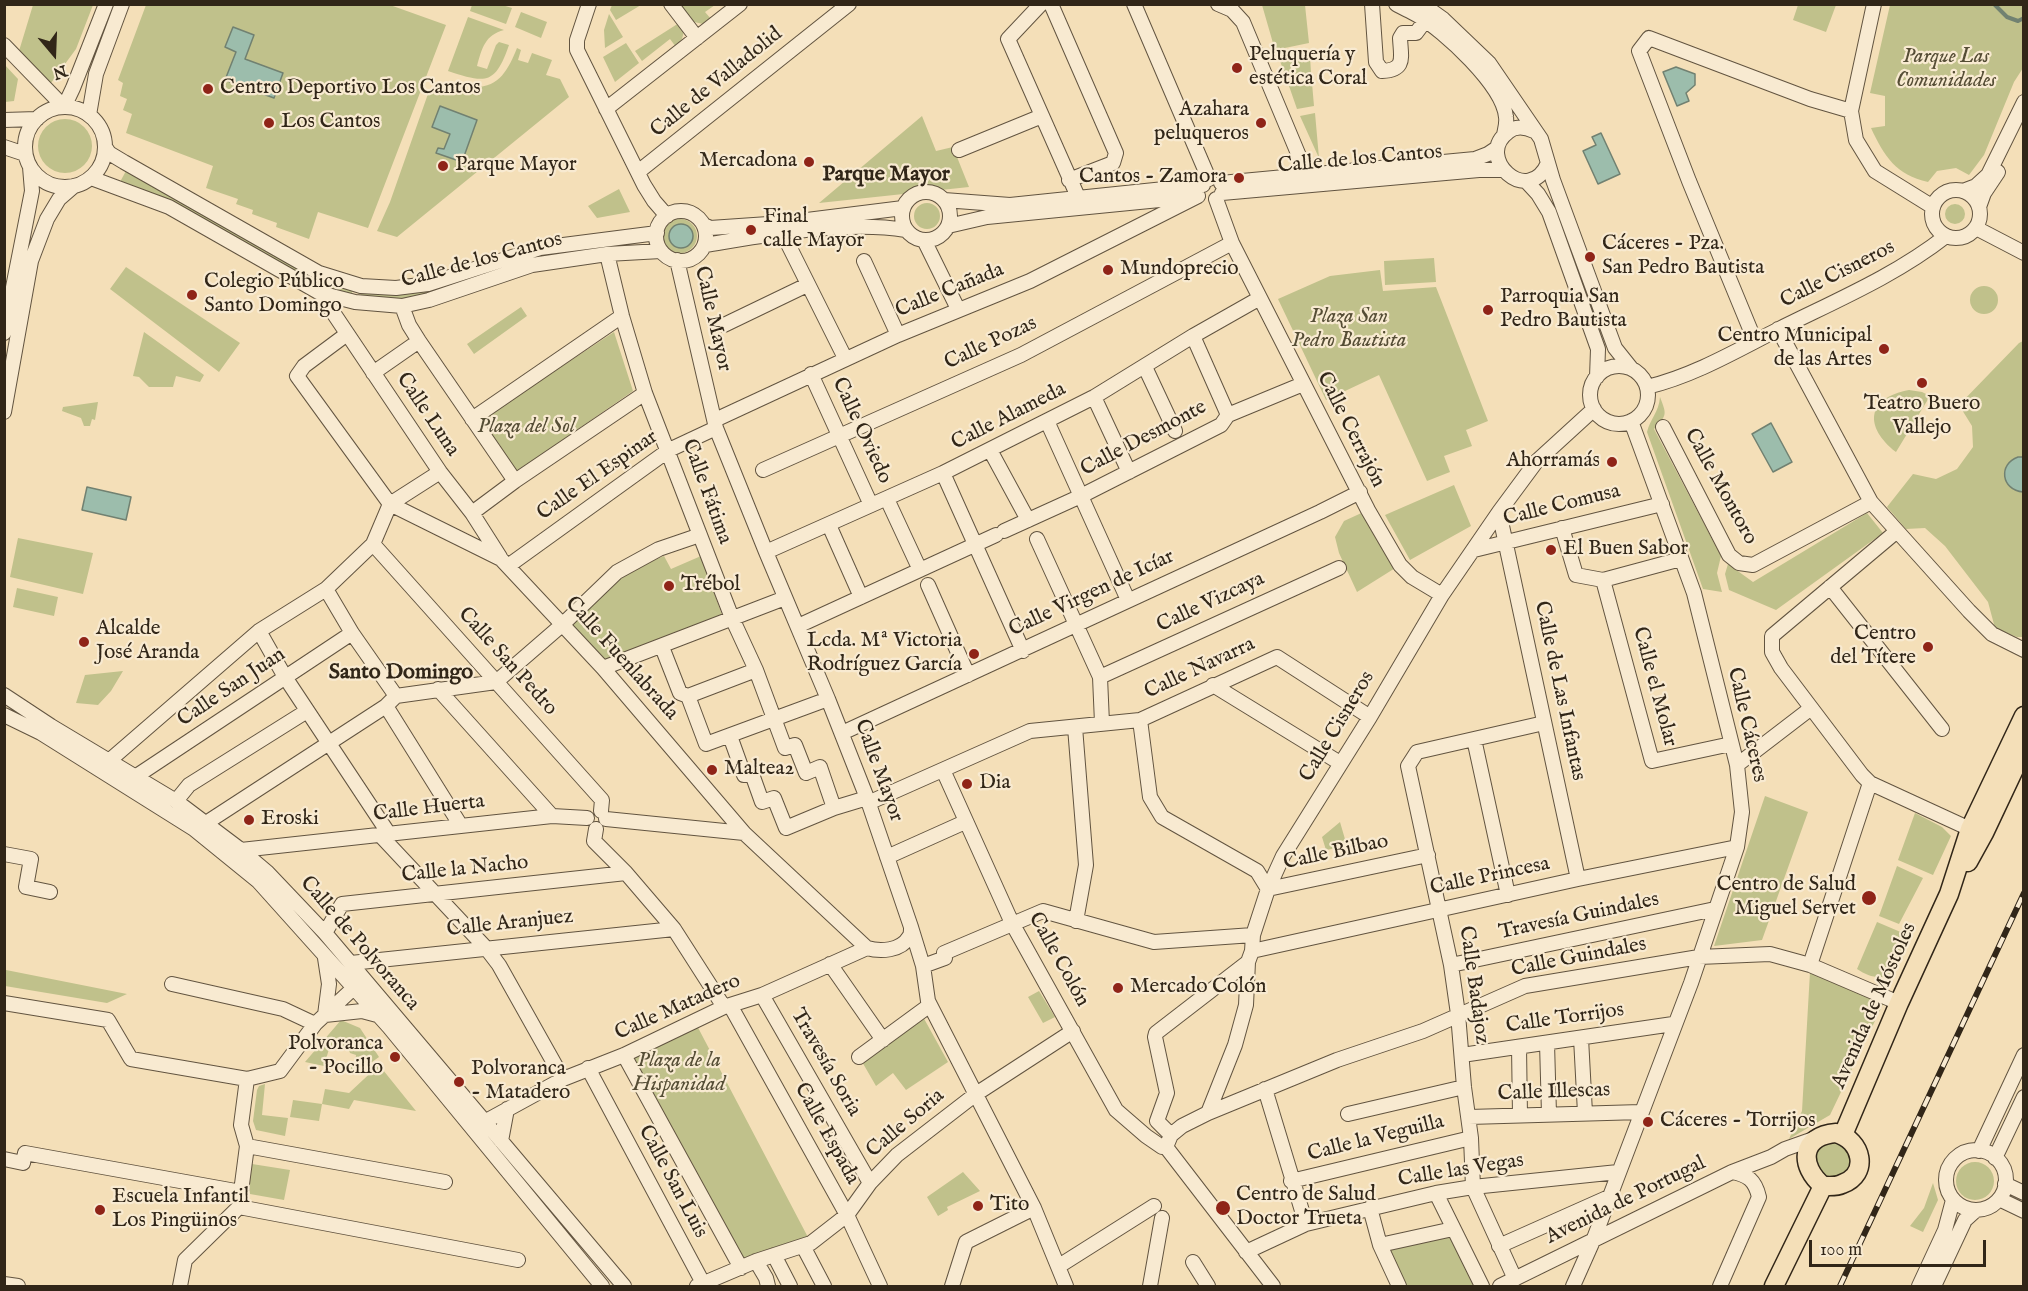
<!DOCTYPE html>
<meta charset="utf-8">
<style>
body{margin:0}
#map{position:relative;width:2028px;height:1291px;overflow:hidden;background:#f4dfb8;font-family:"IM FELL English",serif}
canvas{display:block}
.frame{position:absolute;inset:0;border:6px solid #312618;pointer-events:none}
.north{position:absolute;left:24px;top:24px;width:60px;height:60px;-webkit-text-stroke:4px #f8ead1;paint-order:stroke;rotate:161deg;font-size:16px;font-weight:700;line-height:24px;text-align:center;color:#312618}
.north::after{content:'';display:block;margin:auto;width:21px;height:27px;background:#312618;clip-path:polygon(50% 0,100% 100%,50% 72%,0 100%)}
.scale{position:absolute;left:1809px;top:1240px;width:177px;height:27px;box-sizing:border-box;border:3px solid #312618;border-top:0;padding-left:8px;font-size:18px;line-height:21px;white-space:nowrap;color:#312618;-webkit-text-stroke:4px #f8ead1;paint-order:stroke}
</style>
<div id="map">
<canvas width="2028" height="1291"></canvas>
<div class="frame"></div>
<div class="north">N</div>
<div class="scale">100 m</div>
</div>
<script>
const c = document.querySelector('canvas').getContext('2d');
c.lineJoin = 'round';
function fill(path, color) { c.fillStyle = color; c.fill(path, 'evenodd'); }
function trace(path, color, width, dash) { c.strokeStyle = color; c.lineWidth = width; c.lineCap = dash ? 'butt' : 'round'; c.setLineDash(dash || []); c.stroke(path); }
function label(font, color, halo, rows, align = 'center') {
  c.font = font + ' "IM FELL English",serif'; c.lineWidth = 4.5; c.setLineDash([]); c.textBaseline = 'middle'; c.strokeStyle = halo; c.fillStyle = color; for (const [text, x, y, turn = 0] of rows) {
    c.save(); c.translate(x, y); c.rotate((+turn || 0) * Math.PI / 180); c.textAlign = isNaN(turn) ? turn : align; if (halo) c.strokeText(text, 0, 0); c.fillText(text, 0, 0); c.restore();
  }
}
const green = new Path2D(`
 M33,5h60l-17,44 -25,34 -32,-32z
 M146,5h244l56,20 -78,203 -50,-16 -9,27 -33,-12 1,-4 -25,-9 1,-4 -17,-6 2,-5 -32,-11 7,-22 -87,-33 6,-19 -9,-4 4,-11 -7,-3 3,-13 -5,-3z
 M472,5h30l10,3 -6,16 -36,-13z
 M612,5v-1l29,1 -25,15 -6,-10z
 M678,5h37l-10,7 6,7 -8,5 -13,-3z
 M1262,5h43l4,38 -34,7z
 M1798,5h38l-10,27 -33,-12z
 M1890,5h133v63l-9,14 -30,73 -15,20 -13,-7 -19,3 -9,11c-32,-7 -44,-26 -57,-54l14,-2v-30l-15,-3z
 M521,12l26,10 -6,16 -26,-11z
 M609,14l14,23 -18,11 -1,-18z
 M468,17l36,13c-19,5 -22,18 -27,36l10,3 9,-24 3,-3 10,3c-14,41 -24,38 -61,26z
 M679,23l5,8 -2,8 -6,8 -6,-8 -28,22 -7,-10z
 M626,43l13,20 -24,19 -12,-25z
 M517,48l4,2 -3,10 10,3 4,-10 20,7 -6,15 14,4 9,18 -172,140 -20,-6 13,-29 39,-111 9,3 3,-7 4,-3 18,6 1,-2 6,2 1,-3c28,2 37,-17 46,-39z
 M1310,56l1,17 -25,5 -6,-17z
 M4,64l14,15 -4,22 -9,1z
 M1312,83l2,23 -17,3 -8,-23z
 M1315,113l4,45 -19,-42z
 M922,116l14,35 17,-4 16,40 -150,16z
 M38 146a27 27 0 1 1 54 0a27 27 0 1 1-54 0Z
 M127,169l226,119 -2,10 -16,-4 -215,-112z
 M619,189l11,23 -33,6 -9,-12z
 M914 216a13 13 0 1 1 26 0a13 13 0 1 1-26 0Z
 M1945 214a10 10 0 1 1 20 0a10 10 0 1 1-20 0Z
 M663 236a17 17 0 1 1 34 0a17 17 0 1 1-34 0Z
 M1434,258l2,24 -51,3 -1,-24z
 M126,267l114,76 -21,29 -109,-83z
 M1380,270l3,21 53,-4 52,134 -22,9 6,16 -28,10 6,16 -23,9 -48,-106 -53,25 -48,-101 52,-23z
 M481,271l3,8 -80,22 -44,-2 1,-8z
 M1970 300a14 14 0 1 1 28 0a14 14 0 1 1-28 0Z
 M521,307l6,9 -53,38 -7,-10z
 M144,332l60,43 -4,7 -24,-6 -3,11h-24l-10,-10 -6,-1z
 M614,332l19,59 -117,81 -37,-51z
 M2023,341v296h-6l-22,-9 -7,-26 -43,-56 -20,-18 -19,1 -19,-22 26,-33 23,5 21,-10 16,-22 -1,-21 -13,-21 60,-62z
 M1909,390l13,2 8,4 -34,56c-32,-25 -30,-54 13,-62z
 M1660,397c7,18 7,18 -6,32l67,127 -4,17 5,19 -19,-3 -56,-157c3,-13 12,-20 13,-35z
 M98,402l-3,18 -3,-1 -2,7h-6l-3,-8 -19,-7 1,-4z
 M1454,485l17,41 -61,34 -25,-45z
 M1368,510l32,55 -43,27 -18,-39 -4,-16 9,-16z
 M1867,513l16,20 -107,77 -47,-20 -4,-16 3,-10 25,18z
 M18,538l75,15 -10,41 -73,-17z
 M664,556l7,13 30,-13 22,62 -120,43 -31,-37 54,-52z
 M17,588l41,9 -4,19 -41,-9z
 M123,671l-12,20 -13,14 -22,-2 9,-28z
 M1765,796l43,16 -46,128 -48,6z
 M1915,813l27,14 9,9 -18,39 -35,-15z
 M1340,822l7,24 -21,4 -4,-13z
 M1897,866l26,12 -24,46 -20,-8z
 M1877,922l33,14 -17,38c-13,6 -24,3 -36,-5z
 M6,970l121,24 -20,9 -102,-17z
 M1810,972l74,30 -54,113 -41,24 13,-28z
 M1039,991l16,26 -12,6 -15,-26z
 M922,1015l26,47 -42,28 -13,-17 -17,13 -15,-26z
 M341,1020l19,8 19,29 -25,18 -1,-3 -7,-2v-7l9,2 1,-10 -6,-2 -1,-3 -11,-3 -9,2 -5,17 -19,-4z
 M694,1020l117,223 -70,25 -117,-213z
 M379,1065l37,46 -62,-11 -5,9 -27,-5 -3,17 -29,-4 3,-17 29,4 3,-15 24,4z
 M265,1084l-3,31 26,3 -3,18 -29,-6 -3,-9 4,-31 2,-4z
 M1827,1141c17,2 23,7 25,24l-13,14 -18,-2 -8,-22 3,-5z
 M1956 1181a19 19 0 1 1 38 0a19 19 0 1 1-38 0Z
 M252,1164l38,6 -6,30 -34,-6 -2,-5z
 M963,1172l17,19 -33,16 1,3 -10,6 -11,-19z
 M1933,1183l5,17 -15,32 -13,-6 14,-18z
 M1448,1235l5,3 24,48h-75l-14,-36z`);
const water = new Path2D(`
 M233,27l21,8 -9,24 38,14 -9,25 -49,-18 11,-28 -11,-5z
 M1676,67l19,7v11l-9,8 3,8 -12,5 -14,-34z
 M440,106l37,14 -15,42 -26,-9 2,-5 6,1 6,-15 -18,-7z
 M1601,133l19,41 -22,10 -15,-33 13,-6 -4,-8z
 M669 236a12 12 0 1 1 24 0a12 12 0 1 1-24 0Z
 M1771,423l21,39 -19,10 -21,-38z
 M2018,457h5v35c-22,-2 -25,-28 -5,-35z
 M87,487l44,10 -5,23 -44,-10z`);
const stream = new Path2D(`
 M1994,4l13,13 11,4 6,-3`);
const minor = new Path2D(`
 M589,4l-12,36v10l67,135 10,16 13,15
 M671,4l26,34
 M1041,4l-33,35 70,158
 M1051,4l65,149 -3,10 -44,17
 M1134,4l75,175
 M1218,4l14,6 11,12 64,153
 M1372,4l4,58 6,9c24,-1 19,-13 18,-33l3,-5h13l9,-12
 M1396,4c7,4 14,7 21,11 27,16 86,70 89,102 1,6 -1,12 -2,18
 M1422,4l21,15 46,44 52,76 12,41 62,168 16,20
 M1874,4l-23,107 5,29 19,31 58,36
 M4,45l60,62
 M64,107l9,-19 33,-84
 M25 147a40 40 0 1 1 80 0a40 40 0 1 1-80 0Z
 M606,109l134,-105
 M89,115l7,-41 26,-70
 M4,120l33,-1
 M1534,131c-9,-4 -18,-6 -26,1 -34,25 20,76 40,31
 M4,147l21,7
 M105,147l4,6 15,9 195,111 42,13 35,2 32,-4 112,-36 117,-15
 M959,150l83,-34
 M638,172l211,-168
 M91,178l78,29 151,86 35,9 47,4 27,-6 103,-35 75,-11 54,-3
 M1526,181l12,13 11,18 49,137 -1,28
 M1221,183l254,-24 13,-5 9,-6
 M1932 214a24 24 0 1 1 48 0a24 24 0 1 1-48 0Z
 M1963,191l13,-5 12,-11 36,-73
 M902 216a24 24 0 1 1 48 0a24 24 0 1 1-48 0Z
 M1222,193l257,-23h24
 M1216,199l16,44 136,267 32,55 12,12 30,18
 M944,200l66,5 193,-20
 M1979,207l5,-14 14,-21
 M656 236a25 25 0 1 1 50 0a25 25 0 1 1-50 0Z
 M704,225l6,3 73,-5 120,-15
 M948,226l39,-9 203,-20
 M1976,228l48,25
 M783,234l62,124
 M924,240l34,69
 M705,245c62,-10 140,-25 201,-15
 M607,254l15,62 23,77 87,225 24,52 29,78 10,-3 11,28 14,-6 14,41
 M677,260l39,168 50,124 62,147 39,99 44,129 12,39 5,35 106,207 32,78
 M864,261l34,74
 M320,293l120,179 32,41 28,44
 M402,306l7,19 10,16 96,140 -43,32
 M724,325l83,-40
 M1778,329l93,173 98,109 23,23 32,16
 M4,333l28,-142 -2,-24
 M347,334l-43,32 -7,10 93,128 111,55 102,109 141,165 123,115c13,4 34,3 42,-11 2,-2 2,-6 2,-10
 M1193,336l35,79
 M1755,341l-66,-160 -50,-130 10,-13 161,61 41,12
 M1590 395a29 29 0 1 1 58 0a29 29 0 1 1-58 0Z
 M1145,367l30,64
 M373,373l46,-32
 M811,374l60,131
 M1647,387c46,-11 89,-36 130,-57 58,-29 118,-54 169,-94
 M1094,397l35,75
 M4,412l27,-151 16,-42 12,-20 15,-13
 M472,419l150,-103
 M715,420l183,-85 132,-54 168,-85
 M1047,421l81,179
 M1663,427l66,128 10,8 14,2 118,-63
 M990,450l38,70
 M763,470l258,-115 211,-112
 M943,473l80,178
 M515,481l130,-88
 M887,499l33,71
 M1499,512l79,367
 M829,525l32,72
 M1562,528l14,47 27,5 78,-21
 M1004,531l77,-35 140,-71 7,-10 75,-31
 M1897,531l-125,105v16l9,16 81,107 8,8 100,46
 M1037,539l63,138 2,46
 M373,544l229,256 -1,11
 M1474,550l188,-46
 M766,552l177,-79 151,-76 99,-61 67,-38
 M508,566l161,-116 47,-22
 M1603,580l49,181 79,-17
 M928,585l40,90
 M1830,587l112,142
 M326,589l26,44 44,63
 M798,626l198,-91
 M259,631l26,46 104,157
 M662,647l18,46 8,3 18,48 122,-45
 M603,668l182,-70
 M1100,677l239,-109
 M1213,685l127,78
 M438,689l114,127
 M4,695l47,31 125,75 65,49 26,22 58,61 299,353
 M688,696l68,-26
 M386,706l75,120
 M4,715l37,18 153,96 64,52 131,146 213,259
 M1140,720l10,77 12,20 95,54 11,18 160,-34
 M1075,727l11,138 -10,56
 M842,733l478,-221 40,-20
 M730,736l14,39 8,-1 10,28 12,-4 12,30 48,-20 33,-10
 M1474,739l34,156
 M110,760l149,-129 67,-42 47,-45 17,-40 50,-32
 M1737,765l73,-56
 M943,770l69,153 104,187 30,26 16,11h4
 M135,777l217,-144
 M176,801l13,-16 118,-74
 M868,803l162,-72 110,-11 137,-63 93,60
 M606,819l138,14
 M206,823l180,-117 10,-10 100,-14 67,-58 54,-52 42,-23 41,-14
 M596,829l-2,12 32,32 48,56 50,78
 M380,835l106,113 13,17 64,114
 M241,850l311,-34 35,2
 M4,854l27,5 -5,28 24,5
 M887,857l78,-35
 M325,933l17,-29 284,-31
 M1252,951l326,-72 159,-32
 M351,963l323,-34
 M830,964l53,76
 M1451,965l264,-56
 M1810,965l60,-182
 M923,966l22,-8 -1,-5 99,-42 111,31 99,-7
 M172,984l111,25 32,15
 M762,995l108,188
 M4,1003l104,17 23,39 116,20
 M730,1005l117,210 33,71
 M325,1015l4,-31 -4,-26
 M325,1015l37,-4 15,4
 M1581,1038l4,75
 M1547,1043l2,71
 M1519,1047l1,68
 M624,1055l117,213
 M1462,1055l211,-31
 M859,1057l71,-52
 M588,1068l115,215
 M1265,1089l41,135
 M1208,1113l27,-68 11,-40 2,-43 4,-11 1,-16 15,-46 15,-33 87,-139 72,-122 57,-83 37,-50 58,-53
 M1348,1114l116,-27
 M1469,1117l172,-5
 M477,1126l86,-47 61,-24 100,-48 38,-12 105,-47
 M1171,1135l-14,-14 10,-28 -12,-56 1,-4 92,-71
 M501,1141l6,-32
 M247,1146l198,36
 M1946 1180a30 30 0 1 1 60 0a30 30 0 1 1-60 0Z
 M1979,1151l45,-96
 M1995,1158l29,-61
 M4,1159l19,4 2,-10 216,39
 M1291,1181l180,-43
 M2005,1184l19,9
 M1436,1193l46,93
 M1999,1199l25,12
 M239,1207l279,53
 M1370,1208l10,37 19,41
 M1380,1245l73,-16
 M803,1246l21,40
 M1499,1246l110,-49
 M1246,1252l60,-28 130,-31 37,-6 145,-15
 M774,1255l16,31
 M756,1261l10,17 2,8
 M1193,1262l15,24
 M1059,1266l95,-60
 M1515,1279l-42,-92 -2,-49 -7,-51 -6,-73 -7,-49 -43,-199 9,-14 127,-29
 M4,1284l14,2
 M180,1286l5,-26 54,-53 8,-61 -6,-21 6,-46 33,-8 35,-47 44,-41
 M697,1286l59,-25 55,-18 36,-28 23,-32 27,-28 79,-61 97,-63
 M952,1286l14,-44 68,-34
 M1150,1286l12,-68
 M1273,1286l-107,-139 5,-12 11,-9 26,-13 129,-53 86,-29 102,-45 174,-29 71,-3 40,11 89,38
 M1500,1286l232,-114 39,-15 14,-8 31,-11
 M1573,1286l20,-45 98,-258 46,-136 5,-35 -5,-47 -43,-172 -63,-172
 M1720,1286l39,-89c-4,-17 -11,-22 -27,-25
 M1919,1286l26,-56 8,-30
 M1934,1286l31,-66 11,-10`);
const major = new Path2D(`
 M1968,862l16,-29 40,-85
 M1836,1133c26,7 34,41 6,51 -6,3 -13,2 -19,2 -24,-20 -23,-50 13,-53z
 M1843,1135l56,-132 50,-109 21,-65 54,-113
 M1774,1286l49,-100`);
const rail = new Path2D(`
 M1840,1286l184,-393`);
const markers = [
 [1237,68,6,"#8f2418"],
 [208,89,6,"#8f2418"],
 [269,123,6,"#8f2418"],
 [1261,123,6,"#8f2418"],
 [809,162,6,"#8f2418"],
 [443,166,6,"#8f2418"],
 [1239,178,6,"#8f2418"],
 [751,230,6,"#8f2418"],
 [1590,257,6,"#8f2418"],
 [1108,270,6,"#8f2418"],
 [192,295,6,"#8f2418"],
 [1488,310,6,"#8f2418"],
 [1884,349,6,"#8f2418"],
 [1922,383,6,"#8f2418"],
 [1612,462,6,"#8f2418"],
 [1551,550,6,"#8f2418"],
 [669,586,6,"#8f2418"],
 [84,642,6,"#8f2418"],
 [1928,647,6,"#8f2418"],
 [974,654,6,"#8f2418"],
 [712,770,6,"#8f2418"],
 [967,784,6,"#8f2418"],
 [249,820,6,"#8f2418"],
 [1869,898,8,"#8f2418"],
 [1118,988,6,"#8f2418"],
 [395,1057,6,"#8f2418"],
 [459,1082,6,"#8f2418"],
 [1648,1122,6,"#8f2418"],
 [978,1206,6,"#8f2418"],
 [1223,1208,8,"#8f2418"],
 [100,1210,6,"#8f2418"]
];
const poiNames = [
 ["Peluquería y",1249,56],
 ["estética Coral",1249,80],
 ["Centro Deportivo Los Cantos",220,89],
 ["Azahara",1249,111,"right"],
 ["peluqueros",1249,135,"right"],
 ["Los Cantos",281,123],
 ["Mercadona",797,162,"right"],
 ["Parque Mayor",455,166],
 ["Cantos - Zamora",1227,178,"right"],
 ["Final",763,218],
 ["calle Mayor",763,242],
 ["Cáceres - Pza.",1602,245],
 ["San Pedro Bautista",1602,269],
 ["Mundoprecio",1120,270],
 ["Colegio Público",204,283],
 ["Santo Domingo",204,307],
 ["Parroquia San",1500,298],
 ["Pedro Bautista",1500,322],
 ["Centro Municipal",1872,337,"right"],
 ["de las Artes",1872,361,"right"],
 ["Teatro Buero",1922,405,"center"],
 ["Vallejo",1922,429,"center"],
 ["Ahorramás",1600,462,"right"],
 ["El Buen Sabor",1563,550],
 ["Trébol",681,586],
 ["Alcalde",96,630],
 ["José Aranda",96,654],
 ["Centro",1916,635,"right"],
 ["del Títere",1916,659,"right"],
 ["Lcda. Mª Victoria",962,642,"right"],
 ["Rodríguez García",962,666,"right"],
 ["Maltea2",724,770],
 ["Dia",979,784],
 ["Eroski",261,820],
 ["Centro de Salud",1856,886,"right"],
 ["Miguel Servet",1856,910,"right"],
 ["Mercado Colón",1130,988],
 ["Polvoranca",383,1045,"right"],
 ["- Pocillo",383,1069,"right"],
 ["Polvoranca",471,1070],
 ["- Matadero",471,1094],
 ["Cáceres - Torrijos",1660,1122],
 ["Centro de Salud",1236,1196],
 ["Doctor Trueta",1236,1220],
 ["Escuela Infantil",112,1198],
 ["Los Pingüinos",112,1222],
 ["Tito",990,1206]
];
const parkNames = [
 ["Parque Las",1946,58],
 ["Comunidades",1946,82],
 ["Plaza San",1349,318],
 ["Pedro Bautista",1349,342],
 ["Plaza del Sol",526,428],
 ["Plaza de la",679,1062],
 ["Hispanidad",679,1086]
];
const streetNames = [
 ["Calle de Valladolid",717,83,-39],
 ["Calle de los Cantos",1360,160,-5],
 ["Calle de los Cantos",482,261,-15],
 ["Calle Cisneros",1838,275,-27],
 ["Calle Cañada",950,291,-22],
 ["Calle Mayor",712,319,77],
 ["Calle Pozas",991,344,-25],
 ["Calle Luna",427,415,56],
 ["Calle Alameda",1009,417,-27],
 ["Calle Cerrajón",1350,430,63],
 ["Calle Oviedo",861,431,65],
 ["Calle Desmonte",1144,439,-28],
 ["Calle El Espinar",598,476,-35],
 ["Calle Montoro",1720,487,61],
 ["Calle Fátima",706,492,70],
 ["Calle Comusa",1562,506,-14],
 ["Calle Virgen de Icíar",1092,594,-25],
 ["Calle Vizcaya",1211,603,-25],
 ["Calle Fuenlabrada",621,659,48],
 ["Calle San Pedro",507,662,48],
 ["Calle Navarra",1200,669,-25],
 ["Calle el Molar",1654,687,75],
 ["Calle San Juan",232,688,-34],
 ["Calle de Las Infantas",1559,691,78],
 ["Calle Cáceres",1746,725,77],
 ["Calle Cisneros",1338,727,-59],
 ["Calle Mayor",878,771,70],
 ["Calle Huerta",429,809,-7],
 ["Calle Bilbao",1336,853,-12],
 ["Calle la Nacho",465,870,-6],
 ["Calle Princesa",1490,877,-12],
 ["Travesía Guindales",1579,917,-12],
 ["Calle Aranjuez",510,924,-6],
 ["Calle de Polvoranca",359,944,49],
 ["Calle Guindales",1579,958,-11],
 ["Calle Colón",1058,960,61],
 ["Calle Badajoz",1473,985,82],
 ["Avenida de Móstoles",1875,1006,-66],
 ["Calle Matadero",678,1008,-24],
 ["Calle Torrijos",1565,1019,-8],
 ["Travesía Soria",825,1063,60],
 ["Calle Illescas",1554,1093,-2],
 ["Calle Soria",906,1124,-40],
 ["Calle Espada",826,1134,61],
 ["Calle la Veguilla",1376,1139,-14],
 ["Calle las Vegas",1461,1171,-9],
 ["Calle San Luis",672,1182,62],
 ["Avenida de Portugal",1626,1201,-26]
];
const neighbourhoodNames = [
 ["Parque Mayor",886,175],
 ["Santo Domingo",401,673]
];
fill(green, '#c0c18b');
fill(water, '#9cbdac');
trace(water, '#718171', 1.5);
trace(stream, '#718171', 4);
trace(minor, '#625440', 16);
trace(major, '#312618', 21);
trace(minor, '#f8ead1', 14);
trace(major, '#f4dfb8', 18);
trace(rail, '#312618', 6);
trace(rail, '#f8ead1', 4, [11]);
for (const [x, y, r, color] of markers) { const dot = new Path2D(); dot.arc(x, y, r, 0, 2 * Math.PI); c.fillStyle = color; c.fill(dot); trace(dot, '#f8ead1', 2); }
label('21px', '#312618', '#f8ead1', poiNames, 'left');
label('italic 21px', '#554d35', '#f8ead1', parkNames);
label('21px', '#312618', '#f8ead1', streetNames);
label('bold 22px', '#312618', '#f8ead1', neighbourhoodNames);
</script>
